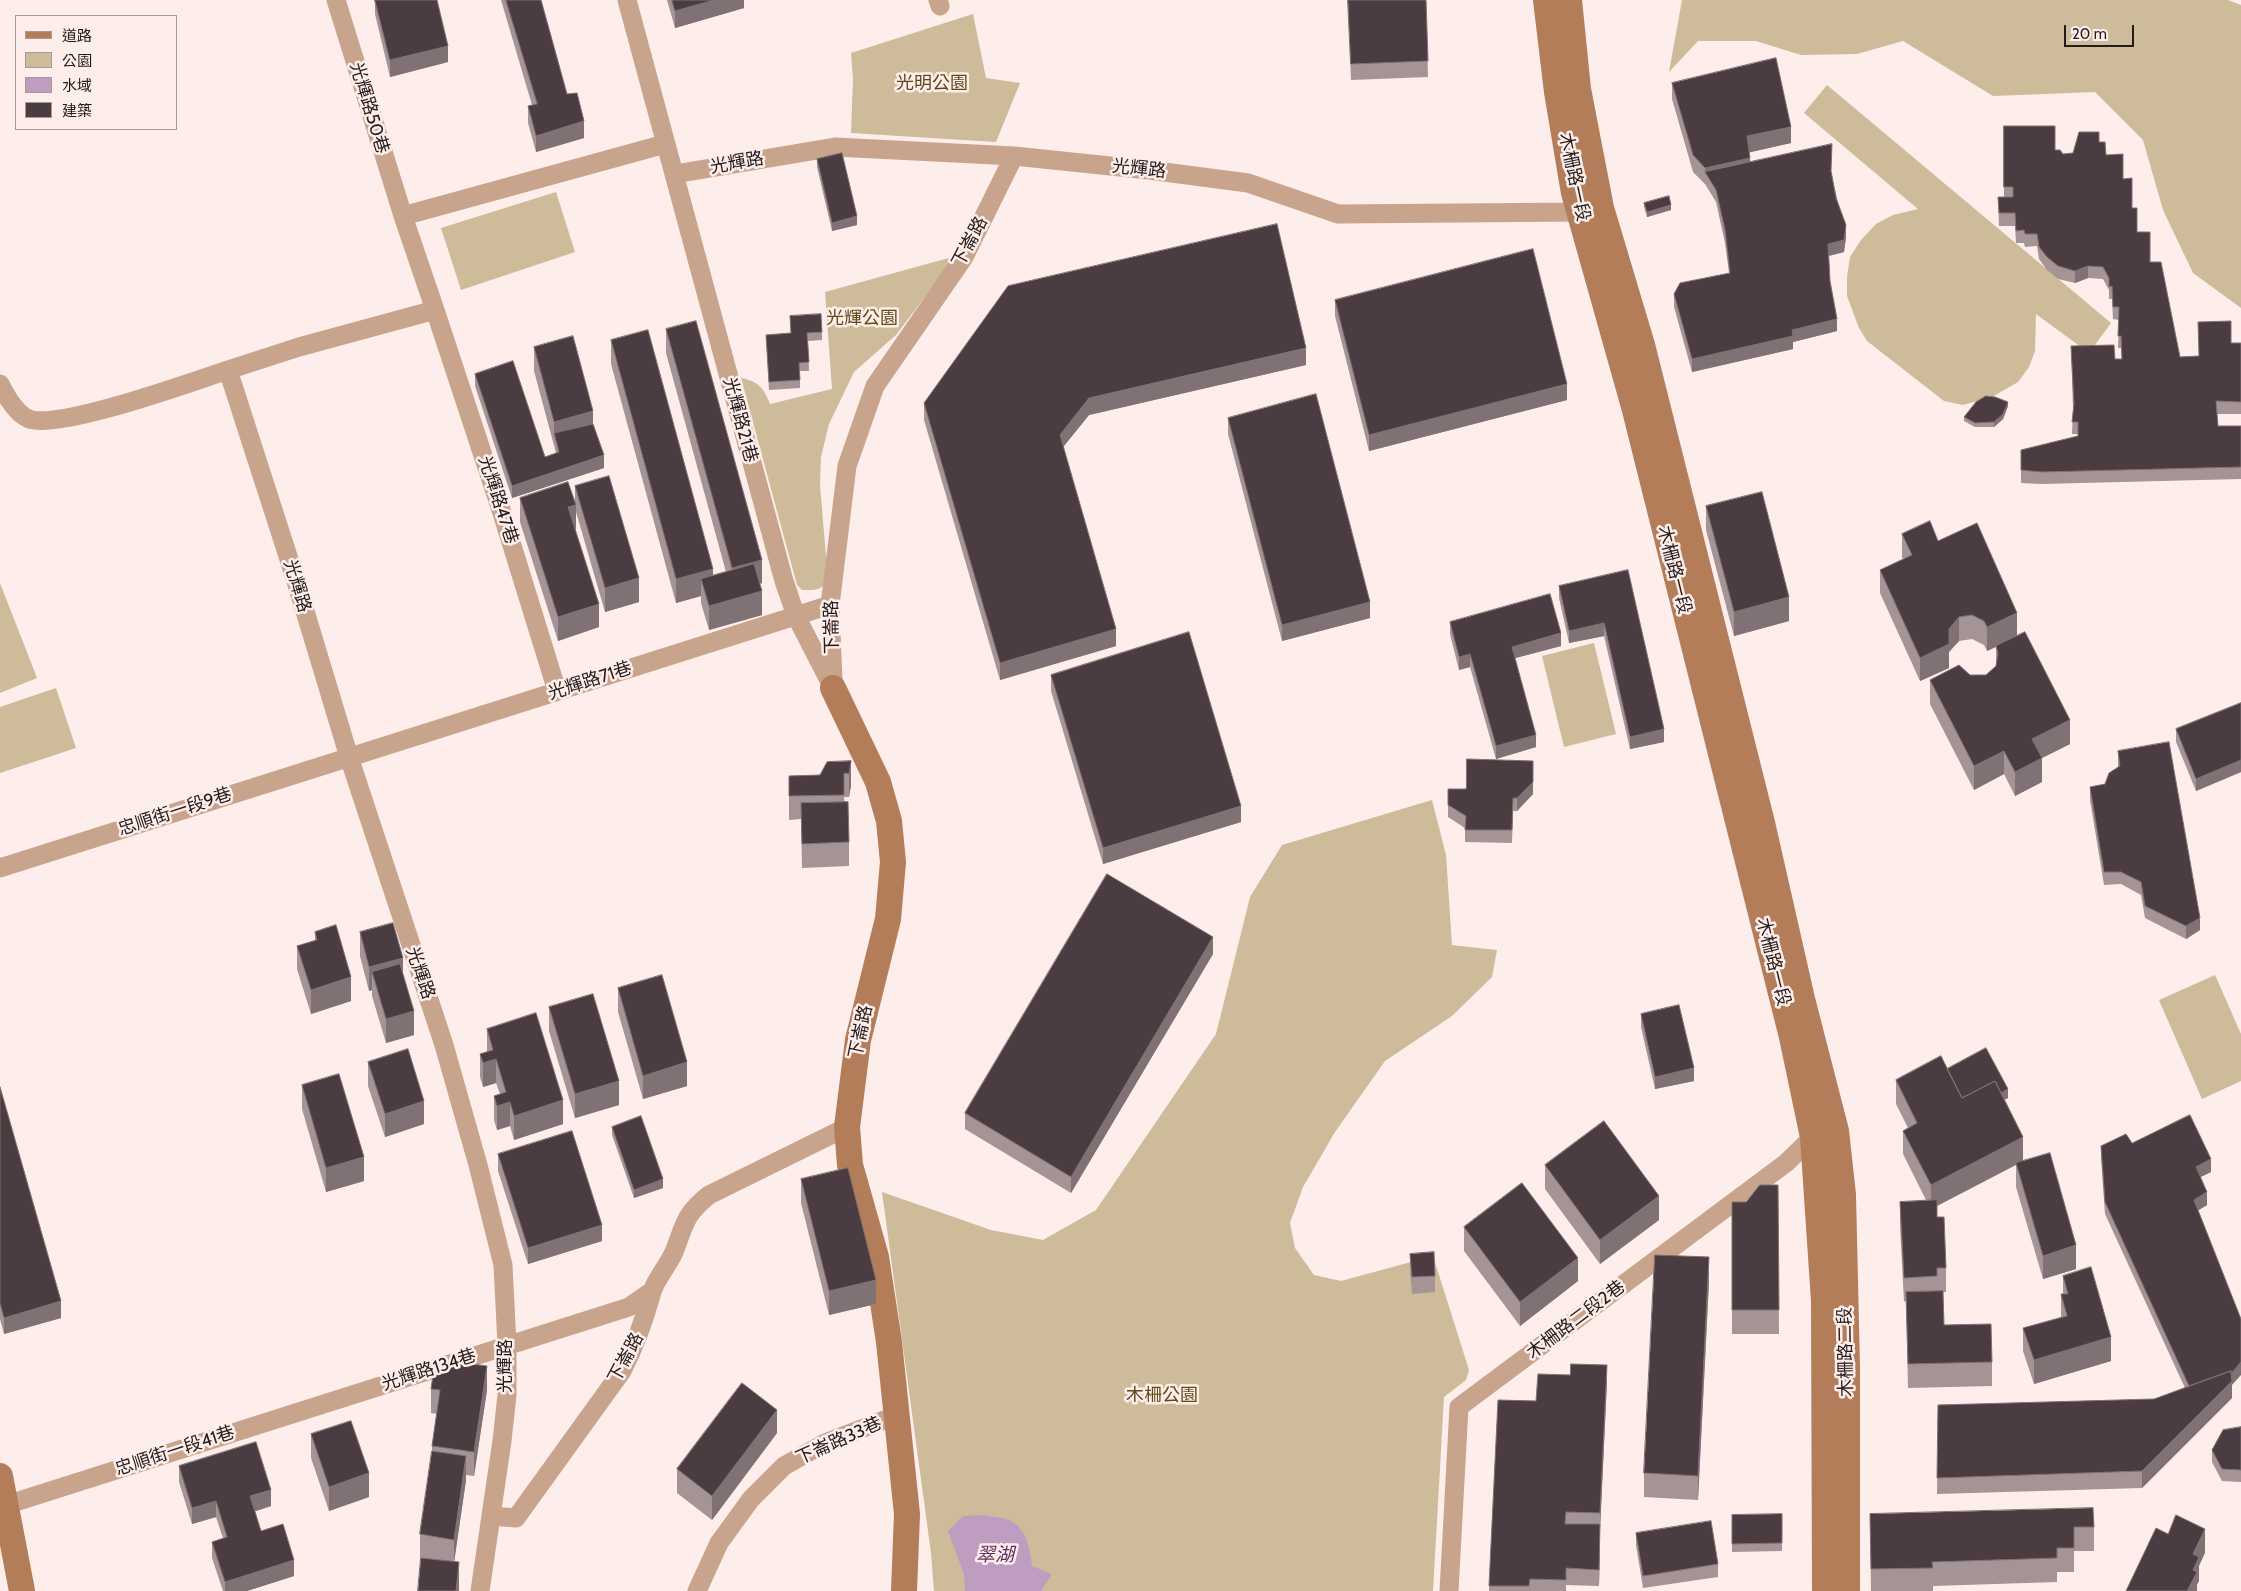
<!DOCTYPE html>
<meta charset="utf-8">
<style>
body{margin:0}
#map{position:relative;width:2241px;height:1591px;overflow:hidden;background:#fdedeb;font-family:Cabin,"Noto Sans TC",sans-serif}
canvas{display:block}
.legend{position:absolute;left:15px;top:15px;width:162px;height:115px;box-sizing:border-box;background:#fdedeb;border:1px solid #a69998;margin:0;padding:6px 9px;list-style:none;font-size:15px;color:#231c1b}
.legend li{display:flex;align-items:center;gap:10px;height:25px}
.legend b{width:25px;border:1px solid #a69998}
.scale{position:absolute;left:2064px;top:25px;width:70px;height:22px;box-sizing:border-box;border:2px solid #231c1b;border-top:0;padding-left:6px;font-size:15px;line-height:18px;white-space:nowrap;color:#231c1b;-webkit-text-stroke:4px #fdedeb;paint-order:stroke}
</style>
<div id="map">
<canvas width="2241" height="1591"></canvas>
<ul class="legend">
<li><b style="height:6px;background:#b37d5a"></b>道路</li>
<li><b style="height:14px;background:#cdbb9a"></b>公園</li>
<li><b style="height:14px;background:#bf9dc0"></b>水域</li>
<li><b style="height:14px;background:#4b3c41"></b>建築</li>
</ul>
<div class="scale">20 m</div>
</div>
<script>
const c = document.querySelector('canvas').getContext('2d');
c.lineJoin = 'round';
function fill(path, color) { c.fillStyle = color; c.fill(path, 'evenodd'); }
function trace(path, color, width, dash) { c.strokeStyle = color; c.lineWidth = width; c.lineCap = dash ? 'butt' : 'round'; c.setLineDash(dash || []); c.stroke(path); }
function label(font, color, halo, rows, align = 'center') {
  c.font = font + ' Cabin,"Noto Sans TC",sans-serif'; c.lineWidth = 5; c.setLineDash([]); c.textBaseline = 'middle'; c.strokeStyle = halo; c.fillStyle = color; for (const [text, x, y, turn = 0] of rows) {
    c.save(); c.translate(x, y); c.rotate((+turn || 0) * Math.PI / 180); c.textAlign = isNaN(turn) ? turn : align; if (halo) c.strokeText(text, 0, 0); c.fillText(text, 0, 0); c.restore();
  }
}
const green = new Path2D(`
 M1682,0h546l13,5v303l-48,-35 -30,-63 -20,-70 -48,-48 -102,4 -90,-55 -46,13 -56,1 -45,-14h-58l-29,31z
 M973,14l13,64 34,5 -24,59 -145,-9 2,-54 -2,-26z
 M1827,85l284,238 -22,30 -53,-39 -1,37 -6,16 -11,15 -26,15 -29,8 -19,-4 -77,-60 -8,-13 -12,-32v-19l3,-20 11,-17 15,-16 17,-9 25,-6 -114,-96z
 M556,192l19,60 -114,38 -20,-62z
 M956,256l-60,79 -42,37 -25,52 -8,33 -1,28 8,95c-7,11 -13,10 -26,10l-5,-5 -56,-207c17,3 23,10 29,26l62,-15 -7,-97z
 M0,583l37,95 -37,15z
 M1594,643l22,91 -52,13 -22,-91z
 M56,688l20,60 -76,25v-66z
 M1432,800l14,55 6,90 45,5 -5,27 -40,39 -67,45 -50,71 -32,55 -13,36 5,25 19,27 27,6 92,-25 36,114 -3,10 -22,17 -11,194h-499l-3,-38 -49,-361 109,38 52,10 53,-30 120,-176 34,-137 32,-52z
 M2215,975l26,59v47l-39,18 -43,-99z`);
const water = new Path2D(`
 M984,1515c8,2 19,2 27,6 16,8 19,29 21,45l20,8 -11,17h-76l-1,-17 -16,-43 15,-15z`);
const street = new Path2D(`
 M336,0l67,216
 M627,0l157,581 12,35 37,72
 M938,0l2,6
 M675,174l160,-27 179,9 135,14 99,13 90,31 242,-2 10,-2
 M435,310l67,203 55,178
 M0,384c6,12 16,30 29,35 30,11 162,-37 199,-49
 M833,682l-3,-77 17,-139 28,-80 89,-129 50,-101
 M0,868l830,-263
 M6,1505l623,-198 23,-16
 M491,1516l25,2 106,-147c14,-27 22,-50 30,-79 4,-14 16,-26 22,-40 11,-28 10,-37 35,-57l138,-68
 M480,1591l22,-150 5,-46v-50l-4,-80 -25,-100 -34,-120 -95,-288 -54,-179 -67,-208 71,-23 136,-37 -32,-94 262,-72
 M697,1591l22,-48 32,-44 33,-33 41,-23 72,-28
 M1449,1591l10,-184 327,-244 32,-31`);
const secondary = new Path2D(`
 M1546,0l11,92 17,101 61,217 157,627 21,100 11,164 1,290
 M1569,0l9,89 23,119 41,137 120,478 40,176 34,132 7,64 4,173v223
 M833,688l45,94 11,39 4,41 -5,57 -30,121 -11,87 3,38 26,92 13,85 18,172 -3,77
 M0,1476l22,115`);
const wall = new Path2D(`
 M375,0h62l11,62 -58,15 -15,-63z
 M501,0h40l26,94 17,44 -48,14 -8,-29v-17l4,-1z
 M667,0h77v8l-69,20z
 M1348,0h78l2,77 -77,3z
 M1672,83l119,60 -42,9 1,10 81,10 15,65 -2,15 -15,4 1,25 7,50 -44,11v7l-101,23 -18,-65v-13l55,-21 -4,-30 -9,-41 -11,-18 -12,-12 -21,-73z
 M2004,126l59,28 10,-1 26,-11 7,13 17,24 9,29 5,24 13,30 30,95 19,-1 32,-13h10v71h-24l1,12h23v53l-200,5 -20,-1v-33l57,-14v-2h-6l1,-25 -2,-63 44,13h7l-1,-11h-3l1,-28 -6,-1 -1,-20h-3v-9l-6,-11 -15,-1 -13,5 -17,-4 -11,-9 -8,-11 -2,-13 -12,1 -1,-4h-8l-1,-17h-16l-1,-29h6z
 M817,159l40,66 -25,6 -15,-64z
 M1644,203l27,7 -24,7 -3,-10z
 M1335,300l232,100 -198,51 -34,-135z
 M790,316l32,16v8l-14,1 1,30h-9v17l-31,2 -3,-55 25,-2z
 M666,329l96,254 -2,1 2,31 -53,15 -8,-27v-7l-25,7 -65,-239v-24l102,236 13,-4 -60,-219z
 M534,347l59,77 11,44 -92,30 -37,-112v-12l70,83 11,-4 -22,-82z
 M1306,365l-217,50 -26,32 53,199 -116,34 -76,-260v-17z
 M2008,406l-5,13 -9,8h-19l-11,-6v-4z
 M1228,418l142,200 -88,23 -54,-207z
 M575,486l64,116 -34,10 -29,-100v17h-1l24,98 -41,14 -38,-119v-24l55,5z
 M1706,506l83,115 -55,15 -28,-106z
 M1902,534l36,7 79,95 53,108 -28,14v24l-27,14 -11,-22 -30,16 -44,-86v-24l40,-5h16l10,-9v-19l-9,4 -3,-6 -12,-6 -13,2 -10,11v16l-29,13 -40,-88v-23l23,-11 -1,-2z
 M1628,570l36,172 -34,7 -26,-113 -35,7 -10,-45v-12z
 M1450,622l111,24 -46,12 21,89 -40,12 -26,-92 -11,3 -9,-36z
 M1051,675l190,147 -138,42 -52,-173z
 M2241,703v69l-45,19 -20,-49v-13z
 M2118,751l82,179 -14,9 -41,-21 -4,-23 -20,-11 -17,1 -14,-85v-13l15,-3 13,-17z
 M851,761v24l-2,12h-5l5,45v24l-47,2 -1,-49 -12,1v-44l31,-1z
 M1533,761v33l-16,17h-4l-1,32 -47,-1v-14l-17,-11v-28h18z
 M315,932l36,69 -40,13 -14,-45v-23l18,-6z
 M360,932l43,42 11,61 -28,8 -14,-47v-6l-3,1 -9,-35z
 M1213,954l-142,239 -106,-64v-16z
 M618,988l69,98 -44,13 -25,-87z
 M549,1007l70,98 -44,13 -26,-87z
 M1641,1014l53,67 -39,8 -14,-62z
 M487,1029l76,95 -49,16 -4,-14 -13,4 -3,-10v-24l6,-2 -4,-11 -13,4 -3,-10v-23l7,-2z
 M368,1062l56,62 -39,13 -17,-51z
 M1947,1069l61,29 -4,1 19,62 53,108 -33,10 -27,-92v-22l-79,41v11l9,51v24h-3l1,33 48,37v24l-84,2 -2,-87 -2,1 -4,-76v-24l26,-2 -23,-46v-23l5,-3 -12,-24v-24z
 M302,1085l62,96 -38,11 -24,-83z
 M0,1087l61,231 -57,16 -4,-15z
 M612,1127l51,61 -29,10 -22,-63z
 M2132,1143l79,29 -10,5 6,28 -9,5 34,175v13l-90,90 -205,6 1,-89 216,-6 31,-11 -80,-174 -4,-56v-12z
 M498,1154l104,87 -74,23 -30,-93z
 M1545,1165l114,55 -59,44 -55,-75z
 M801,1179l75,125 -47,11 -28,-112z
 M1778,1185l1,149h-47v-132h14z
 M1464,1227l114,54 -58,45 -56,-75z
 M1410,1254l25,22v16l-23,2 -2,-23z
 M2063,1276l48,85 -77,23 -11,-33v-23l38,-11v-23h2z
 M1709,1281l-11,219 -54,-3v-24z
 M1607,1381l-7,149 -1,56 -33,-1v6h-77l9,-191 38,1z
 M431,1389l56,1 -13,86 -8,-1v5l-12,82 5,24 -39,-28v-24l12,-82v-6l5,-32 -6,-1z
 M2241,1427v55l-19,-1 -10,-19v-12z
 M777,1433l-65,87 -35,-27v-24z
 M311,1434l58,63 -40,14 -18,-53z
 M179,1466l92,40 -16,5 6,20 33,45 -47,15h-24l-11,-33v-16l11,-4 -7,-21 -24,7 -13,-42z
 M1782,1514v37l-50,1v-37z
 M1870,1514l224,13v24h-20v21h-17v10l-124,4v5h-62z
 M1636,1533l82,31v13l-75,11 -7,-43z`);
const shadedWall = new Path2D(`
 M714,0h30v8l-69,20v-17z
 M448,46v16l-58,15v-17z
 M584,121v17l-48,14v-16z
 M1791,127v16l-44,10v-17z
 M1750,158v16l-45,-2v12v-16z
 M1671,205v5l-24,7v-5z
 M857,216v9l-25,6v-8z
 M1846,225v12l-2,15 -16,4v-12z
 M2088,266v12l-13,5v-12z
 M1837,319v12l-44,11v7l-101,23v-13l100,-29z
 M1306,348v17l-217,50 -29,36v-16l29,-37z
 M1567,384v16l-198,51v-16z
 M2008,402v4l-5,13 -9,8v-5z
 M593,411v24l-39,-2v-11z
 M604,455v13l-92,30v-12z
 M576,505v24l-8,2v-24z
 M762,560v23l-30,9v-24z
 M713,569v24l-12,-14v17l-25,7v-24z
 M639,578v24l-34,10v-24z
 M762,591v24l-53,15v-24z
 M1789,597v24l-55,15v-24z
 M1370,602v16l-88,23v-16z
 M599,604v23l-41,14v-24z
 M2017,613v24l-30,14v-24z
 M1959,617v24l-10,11v16l-29,13v-23l29,-29z
 M1604,623v13l-35,7v-12z
 M1116,629v17l-116,34v-17z
 M1561,633v13l-49,13v-12z
 M1470,654v13l-11,3v-13z
 M2070,720v24l-38,19v-24z
 M1664,729v13l-34,7v-12z
 M1536,735v12l-40,12v-13z
 M2004,751v23l-30,16v-24z
 M2042,758v24l-27,14v-24z
 M2241,760v12l-45,19v-12z
 M851,761v24l-2,12v-23z
 M1533,782v12l-16,17v-13z
 M1241,806v16l-138,42v-16z
 M2200,918v12l-14,9v-13z
 M1213,937v17l-142,239v-16z
 M403,958v24l-31,-10v18l-3,1v-24z
 M351,977v24l-40,13v-24z
 M414,1011v24l-28,8v-24z
 M496,1059v24l-13,4v-24z
 M687,1062v24l-44,13v-23z
 M1694,1068v13l-39,8v-12z
 M619,1081v24l-44,13v-24z
 M2008,1089v9l-46,24v-9z
 M563,1100v24l-49,16v-24z
 M424,1101v23l-39,13v-23z
 M510,1102v24l-13,4v-24z
 M2023,1137v24l-92,48v-24z
 M364,1157v24l-38,11v-24z
 M2211,1159v13l-15,7v-12z
 M663,1179v9l-29,10v-8z
 M2207,1192v13l-13,8v-13z
 M1659,1196v24l-59,44v-24z
 M602,1225v16l-74,23v-16z
 M2076,1245v24l-33,10v-23z
 M1709,1257v24l-11,219v-24z
 M1578,1258v23l-58,45v-24z
 M876,1280v24l-47,11v-24z
 M61,1301v17l-57,16v-16z
 M2111,1337v24l-77,23v-24z
 M2241,1362v13l-9,10v13l-90,90v-17z
 M1607,1365v16l-7,149v-17z
 M487,1366v24l-13,86v-24z
 M777,1410v23l-65,87v-24z
 M466,1456v24l-12,83v-23z
 M369,1473v24l-40,14v-24z
 M271,1490v16l-21,7v-17z
 M216,1501v16l-24,7v-16z
 M1600,1524v17l-1,45v-16z
 M2205,1529v24l-6,13v15l-2,4v6h-10l6,-37z
 M294,1560v16l-47,15h-22v-9z
 M459,1562v29h-3z`);
const building = new Path2D(`
 M375,0h62l11,46 -58,14z
 M506,0h35l26,94 10,-1 7,28 -48,15 -8,-30 9,-2z
 M672,0h42l-39,11z
 M1348,0h78l2,61 -77,3z
 M1776,58l15,69 -44,9 3,22 -45,10 -12,-13 -21,-72z
 M2004,126h51v24h5l3,4 10,-1 6,-21h20v10h6l1,13 17,-1v25l9,-1v30h5v24h13v30h11l19,95 19,-1 -1,-34 33,-1v22h10v59l-25,-1 2,25h23v41l-200,5 -20,-2v-20l57,-14v-14h-6l2,-18 -3,-58 43,-1 1,14h7l-1,-23h-3l1,-29h-6l-1,-21 -3,1v-9l-6,-11 -15,-1 -13,5 -17,-5 -11,-9 -8,-10 -2,-13h-12l-1,-4 -8,1 -1,-18h-16l-1,-16h15v-10h-9z
 M1832,144l-1,27 5,27 10,27 -2,15 -16,4 2,37 7,38 -45,11 1,6 -101,23 -18,-65 6,-11 50,-10 -5,-43 -9,-40 -11,-18z
 M842,153l15,63 -25,7 -15,-64z
 M1669,196l2,9 -24,7 -3,-9z
 M1277,224l29,124 -217,50 -29,37 56,194 -116,34 -76,-260 84,-117z
 M1533,249l34,135 -198,51 -34,-135z
 M821,314l1,18 -15,1 2,29 -10,1 1,17 -31,2 -3,-47 25,-2 -1,-17z
 M696,321l66,239 -30,8 -66,-239z
 M648,330l65,239 -37,10 -65,-239z
 M573,336l20,75 -39,11 -20,-75z
 M513,361l32,96 14,-5 -5,-19 39,-9 11,31 -92,31 -37,-112z
 M1316,394l54,208 -88,23 -54,-207z
 M1986,396l9,1 13,5 -5,12 -9,8 -19,1 -11,-6 12,-15z
 M609,476l30,102 -34,10 -30,-102z
 M568,482l8,23 -8,2 31,97 -41,13 -38,-119z
 M1762,492l27,105 -55,15 -28,-106z
 M1930,521l8,20 39,-18 40,90 -30,14 -3,-6 -12,-6 -13,2 -10,12v15l-29,14 -40,-88 32,-15 -10,-21z
 M754,564l8,27 -53,15 -8,-27z
 M1628,570l36,159 -34,8 -26,-114 -35,8 -10,-45z
 M1550,594l11,39 -49,14 24,88 -40,11 -26,-92 -11,3 -9,-35z
 M1189,632l52,174 -138,42 -52,-173z
 M2025,632l45,88 -38,19 10,19 -27,14 -11,-21 -30,15 -44,-86 29,-15 11,10h16l10,-9 2,-13 -2,-7z
 M2241,703v57l-45,19 -20,-50z
 M2169,742l31,176 -14,8 -41,-20 -4,-24 -20,-10h-17l-14,-85 15,-3 4,-11 11,-7 -2,-15z
 M1467,759l66,2v21l-16,16h-4l-1,32h-47l1,-14 -18,-11v-16h18z
 M851,761l-2,13 -5,-1v22l-55,1v-20l31,-1 7,-13z
 M848,802l1,40 -47,2 -1,-41z
 M1107,874l106,63 -142,240 -106,-64z
 M393,923l10,35 -34,9 -9,-35z
 M336,925l15,52 -40,13 -14,-44 20,-6 -2,-8z
 M400,964l14,47 -28,8 -14,-47z
 M662,975l25,87 -44,14 -25,-88z
 M593,994l26,87 -44,13 -26,-87z
 M1679,1005l15,63 -39,9 -14,-63z
 M536,1013l27,87 -49,16 -4,-14 -13,4 -3,-10 12,-4 -10,-33 -13,4 -3,-9 13,-4 -6,-21z
 M1986,1048l22,41 -7,4 -6,-12 -33,17 -15,-29z
 M408,1049l16,52 -39,13 -17,-52z
 M1941,1056l21,42 33,-17 28,56 -92,48 -28,-54 14,-8 -21,-43z
 M339,1074l25,83 -38,11 -24,-83z
 M0,1087l61,214 -57,17 -4,-15z
 M2190,1115l21,44 -15,8 11,25 -13,8 47,119v43l-10,12v-3l-42,15 -84,-184 -4,-56 25,-12 6,9z
 M641,1116l22,63 -29,11 -22,-63z
 M1604,1121l55,75 -59,44 -55,-75z
 M572,1131l30,94 -74,23 -30,-94z
 M2050,1153l26,92 -33,11 -27,-93z
 M848,1168l28,112 -47,11 -28,-112z
 M1522,1183l56,75 -58,44 -56,-75z
 M1760,1185h18l1,125h-47v-108h14z
 M1937,1200v17h7l2,51h-9v8l-33,2 -4,-76z
 M1434,1252l1,24 -23,1 -2,-23z
 M1655,1255l54,2 -11,219 -54,-3z
 M2091,1267l20,70 -77,23 -11,-32 44,-12 -6,-22h7l-5,-18z
 M1943,1291l1,34 47,-1 1,38 -84,2 -2,-72z
 M450,1361l37,5 -13,86 -42,-6 8,-56 -9,-1 3,-21 14,2z
 M1571,1364l36,1 -7,148 -34,-1 -1,12h35l-1,46 -33,-2v12l-36,-1 -1,7h-40l9,-186 38,1 2,-27 32,1z
 M2231,1371l1,10 -90,90 -205,7 1,-73 216,-6z
 M742,1383l35,27 -65,86 -35,-27z
 M351,1421l18,52 -40,14 -18,-53z
 M2241,1427v43l-19,-1 -10,-19 11,-20z
 M256,1442l15,48 -21,6 11,35 22,-7 11,36 -69,22 -13,-40 15,-5 -11,-36 -24,7 -13,-42z
 M432,1451l34,5 -12,84 -34,-6z
 M2093,1508l1,19h-20v21h-17v10l-125,4 1,6 -62,1 -1,-55z
 M1782,1514v29l-50,1v-29z
 M2176,1515l29,14 -12,25 6,3 -6,13 4,2 -10,19h-61l30,-63 12,6z
 M1711,1521l7,43 -75,12 -7,-43z
 M421,1558l38,4 -3,29h-38z`);
const parkNames = [
 ["光明公園",932,84],
 ["光輝公園",862,319],
 ["木柵公園",1162,1396]
];
const streetNames = [
 ["光輝路50巷",369,108,73],
 ["光輝路",737,163,-10],
 ["光輝路",1139,169,6],
 ["木柵路一段",1574,177,78],
 ["下崙路",970,242,-62],
 ["光輝路21巷",740,420,75],
 ["光輝路47巷",498,500,72],
 ["木柵路一段",1674,570,76],
 ["光輝路",297,586,73],
 ["下崙路",832,627,-91],
 ["光輝路71巷",590,681,-18],
 ["忠順街一段9巷",175,812,-18],
 ["木柵路一段",1773,962,76],
 ["光輝路",420,973,71],
 ["下崙路",861,1032,-78],
 ["木柵路二段2巷",1576,1320,-37],
 ["木柵路二段",1846,1352,-91],
 ["下崙路",626,1358,-62],
 ["光輝路",506,1366,-90],
 ["光輝路134巷",429,1370,-18],
 ["下崙路33巷",839,1441,-24],
 ["忠順街一段41巷",175,1451,-18]
];
const waterNames = [
 ["翠湖",995,1555]
];
fill(green, '#cdbb9a');
fill(water, '#bf9dc0');
trace(street, '#c9a48c', 19);
trace(secondary, '#b37d5a', 26);
fill(wall, '#a49496');
fill(shadedWall, '#807174');
fill(building, '#4b3c41');
trace(building, '#807174', 1);
label('18px', '#614916', '#fdedeb', parkNames);
label('18px', '#231c1b', '#fdedeb', streetNames);
label('italic 19px', '#5d3160', '#fdedeb', waterNames);
</script>
